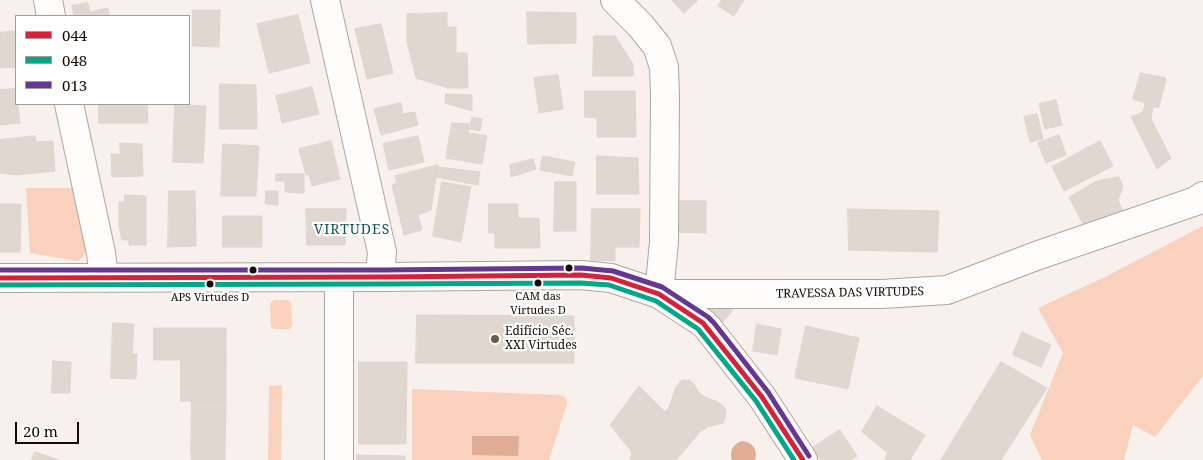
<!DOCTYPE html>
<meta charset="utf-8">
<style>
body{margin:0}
#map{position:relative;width:1203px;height:460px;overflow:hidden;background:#f8f0ec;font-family:"Noto Serif",serif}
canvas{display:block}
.legend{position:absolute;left:15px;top:15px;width:175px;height:90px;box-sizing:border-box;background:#fff;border:1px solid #a19d9b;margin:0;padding:6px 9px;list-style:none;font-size:15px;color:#150a05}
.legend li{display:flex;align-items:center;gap:10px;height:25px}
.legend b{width:25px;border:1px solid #a19d9b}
.scale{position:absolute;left:15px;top:422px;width:64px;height:22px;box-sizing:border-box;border:2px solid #150a05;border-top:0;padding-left:6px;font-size:15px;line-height:18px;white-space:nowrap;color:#150a05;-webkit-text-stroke:4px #fff;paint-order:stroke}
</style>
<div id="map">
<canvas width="1203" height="460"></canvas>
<ul class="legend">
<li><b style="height:6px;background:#d62138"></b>044</li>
<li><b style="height:6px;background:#00a886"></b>048</li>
<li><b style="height:6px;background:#663695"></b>013</li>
</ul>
<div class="scale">20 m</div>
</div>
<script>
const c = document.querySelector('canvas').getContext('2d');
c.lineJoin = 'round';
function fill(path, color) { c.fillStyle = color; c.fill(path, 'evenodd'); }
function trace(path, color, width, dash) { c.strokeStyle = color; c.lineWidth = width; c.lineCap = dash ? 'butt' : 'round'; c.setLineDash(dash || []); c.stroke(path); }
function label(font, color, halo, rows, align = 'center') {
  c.font = font + ' "Noto Serif",serif'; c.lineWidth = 4.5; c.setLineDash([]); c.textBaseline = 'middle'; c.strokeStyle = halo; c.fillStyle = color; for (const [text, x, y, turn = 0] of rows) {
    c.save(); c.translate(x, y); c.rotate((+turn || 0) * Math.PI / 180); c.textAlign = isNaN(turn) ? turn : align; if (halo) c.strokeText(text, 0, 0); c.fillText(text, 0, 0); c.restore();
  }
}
const green = new Path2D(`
 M26,188h50l12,57 -5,12 -5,4 -48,-8z
 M1203,226v150l-48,61 -22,-12 -9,35h-82l-12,-25 33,-82 -25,-45 67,-31z
 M274,300h13l4,2 1,23 -2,4h-16l-3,-2 -1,-21v-3z
 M282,385l-1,75h-13l1,-74z
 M412,389l148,6c4,1 7,4 7,8l-18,57h-137z`);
const water = new Path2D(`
 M472,436h47l-1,20 -46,-1z
 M742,441c11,1 16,9 13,19h-23c-3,-9 1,-16 10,-19z`);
const building = new Path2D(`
 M672,0h26l-14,13z
 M722,0h22l-10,16 -16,-10z
 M88,3l2,9 18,-4 1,8h-35l-2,-10z
 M193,10h27l-1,37 -26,-1z
 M527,12l49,1v30l-48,1z
 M447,13v14h9v26h11l1,35h-20l-32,-10 -9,-36v-28z
 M298,15l12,48 -41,10 -12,-49z
 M381,24l12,49 -26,6 -12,-50z
 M14,31l2,16v20l-16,1v-35z
 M594,36h21l18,28v12h-40z
 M1141,73l25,5 -7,29h-6l-2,12 20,39 -14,11 -26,-52 12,-5 2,-9 -12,-4z
 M558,75l5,34 -24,4 -5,-35z
 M220,84l36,1 1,44h-37z
 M312,87l7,27 -37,9 -6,-27z
 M16,89v15h2l2,19 -20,2v-35z
 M585,91h50l1,46h-39v-19l-12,-1z
 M446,94l26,1v16l-27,-8z
 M1056,100l6,25 -17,4 -6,-25z
 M401,103l2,11 12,-2 3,13 -37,10 -7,-26z
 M99,104h48l1,19h-49z
 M175,105l31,1 -3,57 -30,-1z
 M1037,114l6,25 -13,3 -6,-25z
 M472,117l10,2 -2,12 -10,-2z
 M452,123l17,1 -1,9 19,3 -5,28 -36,-6z
 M1059,135l7,20 -20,8 -8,-20z
 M35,136l1,6 17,-1 2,30 -38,4 -17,-2v-33z
 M418,136l6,26 -35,8 -6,-26z
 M331,141l9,38 -28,7 -3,-12 -3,1 -7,-26z
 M1100,141l13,25 -49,25 -12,-24z
 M120,143l22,1 1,32 -31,1 -1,-23h9z
 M223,144l36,2 -3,50h-35z
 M543,156l32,6 -3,14 -32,-6z
 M597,156l41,2 1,36h-42z
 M533,159l3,10 -25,8 -1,-12z
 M438,165l-7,45 -13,5 4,15 -18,5 -12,-50 5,-2 -2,-7z
 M438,167l42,5 -2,13 -42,-8z
 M276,174h28v19l-19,-1v-11h-9z
 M1119,177l4,9 -5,14 5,12 -39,14 -15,-29 28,-16z
 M442,182l29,5 -10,55 -28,-6z
 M555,182h21v49h-22z
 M169,191h26l1,55 -28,1z
 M266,191h12v14l-12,-1z
 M125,195l21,1v49h-17v-5h-7l-3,-14v-24h5z
 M672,201h34v32l-34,-1z
 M0,204h21l-1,48h-20z
 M489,204h29v14h21l1,30h-45v-15h-6z
 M306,209h40l-1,36h-38z
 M592,209h48l-1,38h-24v14l-24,-1z
 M848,209l91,2 -2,41 -88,-2z
 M223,216h39v31h-39z
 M718,297l15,13 -11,13 -15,-14z
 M417,315l157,1v47h-158z
 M113,323l21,1 -2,30h5l-1,25 -25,-1z
 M757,324l24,5 -4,26 -24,-4z
 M806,326l53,12 -11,51 -53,-11z
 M154,328h72v32h-72z
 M1022,332l29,13 -10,22 -28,-12z
 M181,360h45v41h-45z
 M53,361l18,1 -1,31h-18z
 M359,362h48l-1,82h-47z
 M1001,362l46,26 -46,72h-60z
 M682,380h7l5,4 3,6 5,5 7,4 7,2 7,5 3,4v4l-3,9 -16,4 -7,5 -24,28h-46l2,-8 -22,-27 29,-39 26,26 4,-5 7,-20z
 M192,401h34l-1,49h-34z
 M877,406l48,29 -15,25h-25v-1l3,-6 -26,-21z
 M840,430l17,26 -6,4h-30l-9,-12z
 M191,450h34v10h-33z
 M35,452l24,8h-27z
 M357,455l48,1v4h-48z`);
const minor = new Path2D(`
 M48,0l3,16
 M325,0l57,252 -1,11 3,14
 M615,0l25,25 17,21 7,21 1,29 -1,146 -5,52
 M69,104l32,149 3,25
 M0,278l384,-1 197,-2 30,3 48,16 44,29 5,5 54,69 41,63
 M659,294h223l65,-4 89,-34 160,-55 7,-5
 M339,460v-183`);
const bus1 = new Path2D(`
 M0,278l384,-1 197,-2 30,3 48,16 44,29 59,74 41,63`);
const bus2 = new Path2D(`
 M0,285l384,-1 197,-1 28,2 47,16 42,28 58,72 38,59`);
const bus3 = new Path2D(`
 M0,270h384l197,-2 32,3 49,16 46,30 6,6 54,69 41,64`);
const markers = [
 [569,268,4.5,"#150a05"],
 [253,270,4.5,"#150a05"],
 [538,283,4.5,"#150a05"],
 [210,284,4.5,"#150a05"],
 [495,339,5,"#645a56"]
];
const busNames = [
 ["CAM das",538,297],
 ["Virtudes D",538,311],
 ["APS Virtudes D",210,298]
];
const streetNames = [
 ["TRAVESSA DAS VIRTUDES",850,293,-1]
];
const poiNames = [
 ["Edifício Séc.",505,332],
 ["XXI Virtudes",505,346]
];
const neighbourhoodNames = [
 ["VIRTUDES",352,230]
];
fill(green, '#fad1bc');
fill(water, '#dfad93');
fill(building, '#e1d7d1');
trace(building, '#ded4cf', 1);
trace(minor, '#aea5a0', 30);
trace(minor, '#fefdfc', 28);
trace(bus1, '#d62138', 5);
trace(bus2, '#00a886', 5);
trace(bus3, '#663695', 5);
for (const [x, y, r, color] of markers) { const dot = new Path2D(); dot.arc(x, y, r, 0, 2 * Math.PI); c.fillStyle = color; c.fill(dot); trace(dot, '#fff', 2); }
label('11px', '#150a05', '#fff', busNames);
label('12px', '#150a05', '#fff', streetNames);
label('12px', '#150a05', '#fff', poiNames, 'left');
c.letterSpacing = '1px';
label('14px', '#165355', '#fff', neighbourhoodNames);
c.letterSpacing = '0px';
</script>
